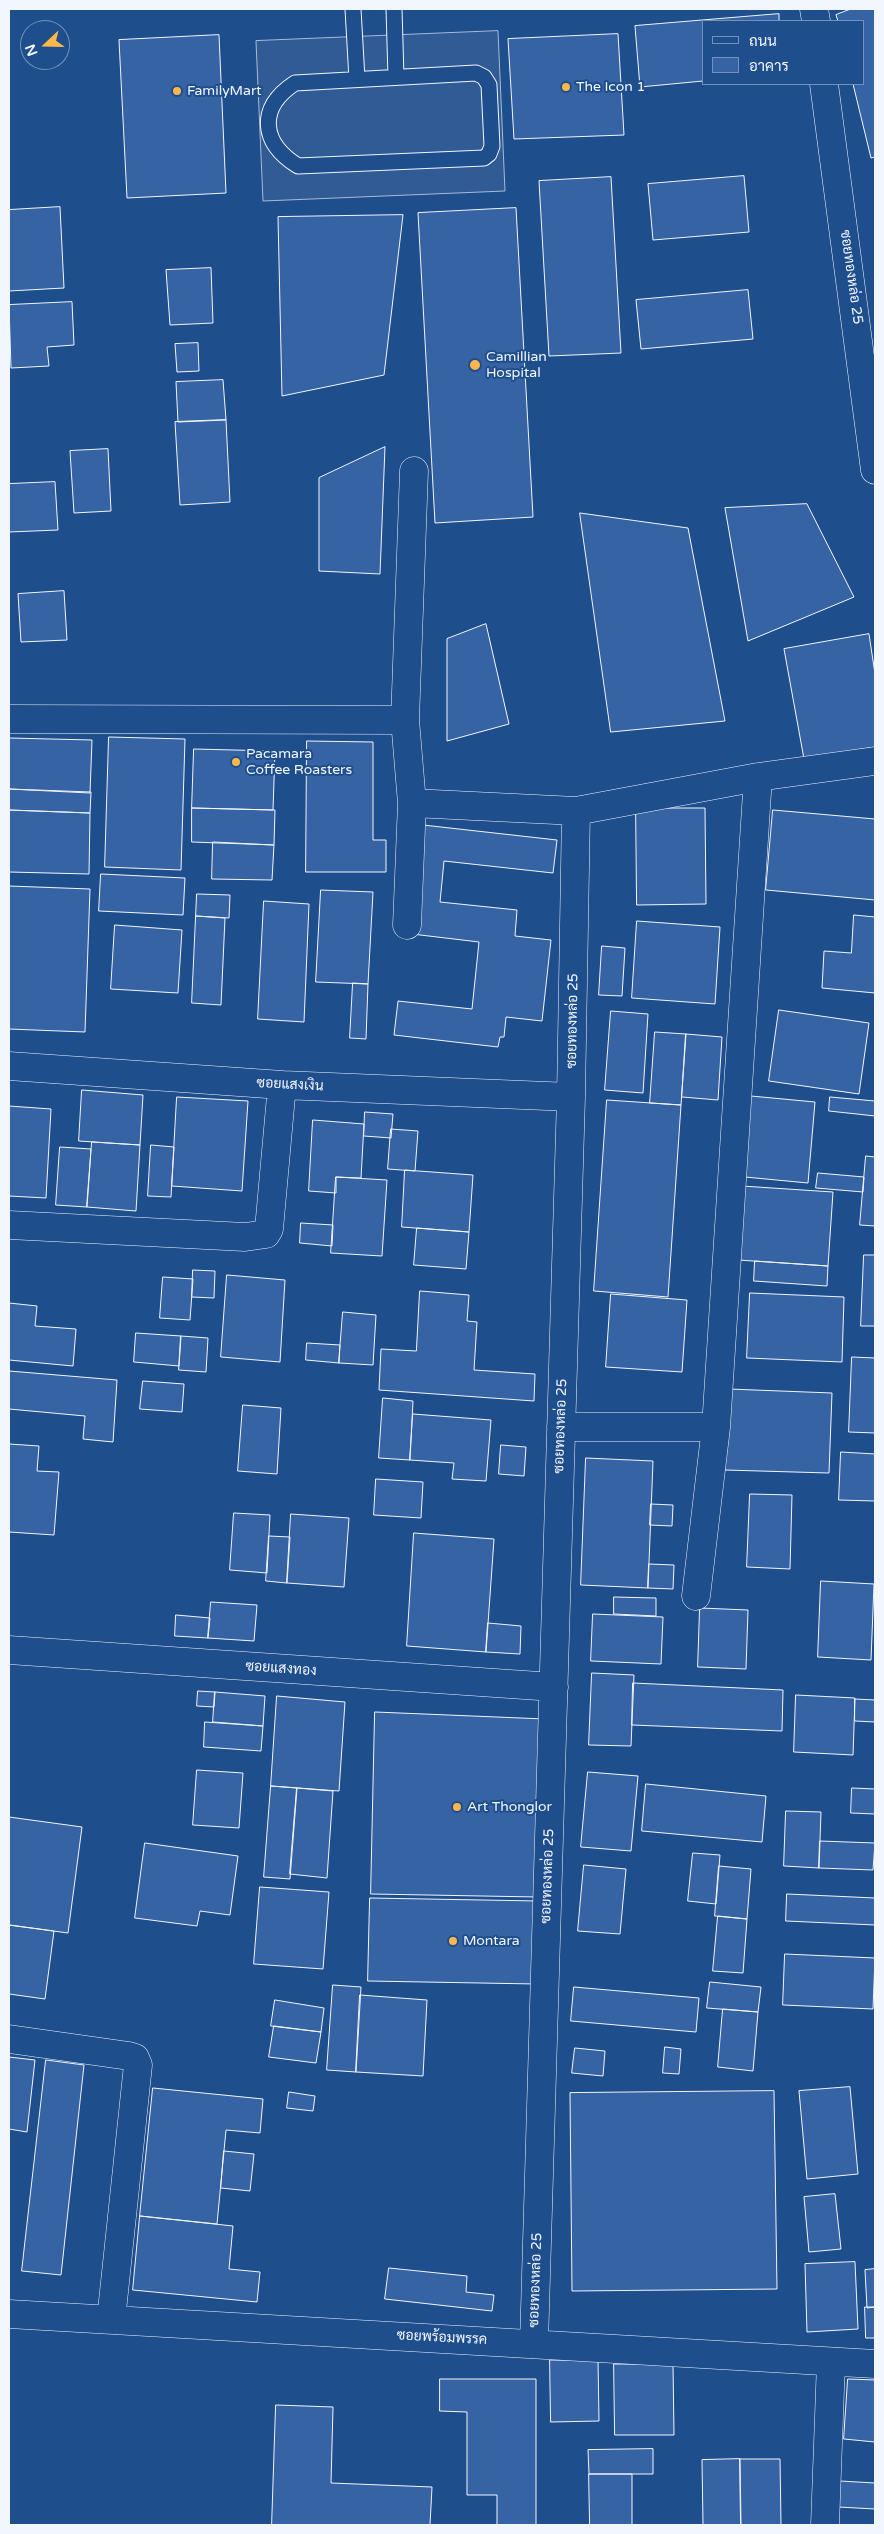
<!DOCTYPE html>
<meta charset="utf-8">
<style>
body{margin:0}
#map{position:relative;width:884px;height:2534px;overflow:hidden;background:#1f4e8c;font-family:"Varela Round",Sarabun,sans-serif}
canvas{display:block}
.frame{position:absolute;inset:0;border:10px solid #f2f6ff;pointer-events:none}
.legend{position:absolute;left:702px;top:20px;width:162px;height:65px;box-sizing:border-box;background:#1f4e8c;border:1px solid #7391ba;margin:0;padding:6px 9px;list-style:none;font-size:15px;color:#f2f6ff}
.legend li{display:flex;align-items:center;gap:10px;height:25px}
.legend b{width:25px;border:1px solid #7391ba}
.north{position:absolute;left:20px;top:20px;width:50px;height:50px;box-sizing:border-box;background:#1f4e8c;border:1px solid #7391ba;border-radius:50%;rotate:249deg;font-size:14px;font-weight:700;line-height:20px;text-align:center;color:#f2f6ff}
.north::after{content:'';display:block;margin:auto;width:18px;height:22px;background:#ffb74d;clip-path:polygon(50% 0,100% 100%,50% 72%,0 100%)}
</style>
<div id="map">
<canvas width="884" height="2534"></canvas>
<div class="frame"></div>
<ul class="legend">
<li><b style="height:6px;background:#1f4e8c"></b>ถนน</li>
<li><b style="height:14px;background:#3563a3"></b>อาคาร</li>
</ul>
<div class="north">N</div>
</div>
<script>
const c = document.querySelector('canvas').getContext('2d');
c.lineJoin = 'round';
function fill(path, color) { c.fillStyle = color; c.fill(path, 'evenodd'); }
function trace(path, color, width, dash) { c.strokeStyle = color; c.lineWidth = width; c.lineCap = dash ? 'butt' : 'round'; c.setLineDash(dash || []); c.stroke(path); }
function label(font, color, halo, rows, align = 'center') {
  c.font = font + ' "Varela Round",Sarabun,sans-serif'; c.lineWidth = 4; c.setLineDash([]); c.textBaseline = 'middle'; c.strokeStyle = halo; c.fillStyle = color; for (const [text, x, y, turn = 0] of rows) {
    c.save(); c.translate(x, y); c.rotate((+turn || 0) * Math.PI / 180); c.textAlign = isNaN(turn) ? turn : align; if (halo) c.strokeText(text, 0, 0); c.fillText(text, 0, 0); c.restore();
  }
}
const parking = new Path2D(`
 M498,31l7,160 -242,10 -7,-160z`);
const building = new Path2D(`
 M851,9h24v148l-4,1 -18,-74h10v-63h-25l-2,-6z
 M779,14v7h-76v60l-63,6 -5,-61z
 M618,34l6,101 -110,4 -6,-100z
 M219,35l7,158 -99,5 -8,-158z
 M744,176l5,56 -96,8 -5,-56z
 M611,177l10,176 -72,3 -10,-175z
 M60,207l4,81 -55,3v-81z
 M516,208l17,309 -98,6 -17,-310z
 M403,215l-19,160 -102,21 -4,-179z
 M211,268l2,55 -43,2 -4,-55z
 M748,290l5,49 -112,10 -5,-49z
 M72,302l2,43 -27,2 2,19 -38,2 -2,-63z
 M198,343l1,28 -22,1 -2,-28z
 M223,380l3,40 -48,2 -2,-40z
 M226,420l4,82 -50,3 -5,-83z
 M385,447l-5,127 -61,-3v-93z
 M108,449l3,62 -37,2 -4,-62z
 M55,482l3,48 -49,2v-48z
 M807,504l47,93 -106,44 -23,-133z
 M580,513l108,15 37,193 -114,11z
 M64,591l3,49 -46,2 -3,-48z
 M486,624l23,100 -62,17v-102z
 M869,634l6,40v73l-71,12 -20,-110z
 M109,737l76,2 -4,131 -76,-3z
 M9,738l83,2 -2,53 -81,-4z
 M307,741l66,1v98h13v32h-80z
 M194,749l81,2 -2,59 -81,-2z
 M9,789l82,3 -1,21 -81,-3z
 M192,808l83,2 -1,35 -82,-3z
 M636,808h69l1,96 -69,1z
 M9,810l81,3 -1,61 -80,-2z
 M773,810l102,9v81l-109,-10z
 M423,825l134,15 -4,33 -109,-12 -4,41 77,8 -2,26 36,4 -9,81 -36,-4 -2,20h-4l-2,10 -104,-12 4,-34 74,8 7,-67 -67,-8z
 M213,842l61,3 -2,35 -60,-1z
 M101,874l84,4 -2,37 -84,-4z
 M9,886l81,3 -5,143 -76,-3z
 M321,890l52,2 -5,92 -52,-2z
 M197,894l33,1 -1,23 -33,-2z
 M264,901l45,3 -5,118 -46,-3z
 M854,915l21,2v76l-53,-5 2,-37 27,2z
 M196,916l29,2 -4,87 -29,-2z
 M637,921l83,6 -5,77 -83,-6z
 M115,925l67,5 -4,63 -67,-4z
 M602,946l23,2 -3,48 -23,-1z
 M353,983l15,1 -2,55 -16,-1z
 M779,1010l90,13 -10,71 -90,-13z
 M611,1011l37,3 -5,79 -38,-3z
 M655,1032l31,2 -5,71 -31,-2z
 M686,1034l36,3 -4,63 -36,-3z
 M82,1090l61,5 -3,50 -61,-4z
 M751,1096l64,6 -7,81 -63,-6z
 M177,1097l71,4 -6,90 -70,-5z
 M830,1097l45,4v15l-46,-5z
 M607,1100l74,5 -13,192 -74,-6z
 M9,1106l42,3 -5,89 -37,-2z
 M365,1112l28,2 -2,24 -27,-2z
 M313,1120l51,4 -3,54 -25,-1v16l-27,-2z
 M391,1129l27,2 -3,40 -27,-2z
 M92,1142l48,3 -4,66 -49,-4z
 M151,1145l23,2 -3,50 -23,-1z
 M60,1147l31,2 -4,58 -31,-2z
 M866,1156l9,1v69l-15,-1z
 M405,1170l68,5 -4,57 -67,-5z
 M818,1173l46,4 -1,15 -47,-4z
 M336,1177l51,3 -5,76 -51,-3z
 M742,1186l91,6 -5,74 -90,-6z
 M301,1223l32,2 -1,21 -32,-3z
 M417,1228l52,4 -3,37 -52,-4z
 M864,1255h11v71h-14z
 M755,1261l73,5 -1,20 -73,-5z
 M193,1270l22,1 -1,27 -22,-1z
 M227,1275l58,5 -5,82 -59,-5z
 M163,1277l30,2 -3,41 -30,-2z
 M420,1291l49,4 -2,26 10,1 -3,48 61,4 -1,27 -155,-11 2,-41 35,2z
 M750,1293l94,4 -2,65 -95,-4z
 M611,1294l76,6 -5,72 -76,-5z
 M9,1303l28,3 -2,20 41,3 -3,37 -64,-6z
 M343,1312l33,3 -3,50 -34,-2z
 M136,1333l45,3 -2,30 -45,-4z
 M181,1336l27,2 -2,34 -27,-2z
 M307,1343l33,2 -1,18 -33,-3z
 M852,1357l23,1v75l-26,-1z
 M9,1371l108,9 -4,62 -30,-3 2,-23 -76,-7z
 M143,1381l41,3 -2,28 -42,-3z
 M729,1389l103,4 -3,80 -104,-3z
 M383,1398l30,3 -3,59 -31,-2z
 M243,1405l38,3 -4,66 -39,-3z
 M413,1414l78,6 -5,61 -34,-2 2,-16 -44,-3z
 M9,1444l30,2 -2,25 22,1 -5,63 -45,-3z
 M501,1445l25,2 -2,29 -25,-2z
 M841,1452l34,2v47l-36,-1z
 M586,1458l67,3 -5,127 -67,-3z
 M376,1479l47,3 -2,36 -47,-3z
 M750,1494l42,1 -2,74 -43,-2z
 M651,1504l22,1 -1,21 -22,-1z
 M234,1513l36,2 -3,58 -37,-3z
 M291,1514l58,4 -5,69 -57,-4z
 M414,1533l80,6 -8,113 -79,-6z
 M269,1536l21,1 -3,46 -21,-2z
 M649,1564l25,1 -1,24 -25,-1z
 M821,1581l53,3 -3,76 -53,-3z
 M614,1597l42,1v18l-42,-2z
 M211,1602l46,3 -3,36 -46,-3z
 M700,1608l48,2 -2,59 -48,-2z
 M593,1614l70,3 -2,47 -70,-3z
 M176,1615l34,3 -2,20 -33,-2z
 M488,1623l33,3 -1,28 -34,-2z
 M592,1673l42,2 -3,71 -42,-1z
 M633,1683l150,7 -1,41 -150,-6z
 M198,1691l17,1 -1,15 -17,-1z
 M215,1692l50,4 -2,30 -50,-4z
 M796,1695l59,3 -2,57 -59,-3z
 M277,1696l68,6 -6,89 -68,-5z
 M855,1699l20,1v22l-20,-1z
 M375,1712l170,7 -7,178 -167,-3z
 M205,1722l58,4 -2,25 -57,-4z
 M197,1770l46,3 -4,55 -46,-3z
 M588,1772l50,4 -7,75 -50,-4z
 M646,1784l120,12 -4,46 -120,-11z
 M271,1786l26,2 -7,91 -26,-2z
 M297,1788l36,3 -6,87 -37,-4z
 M852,1788l23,1v25l-24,-1z
 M786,1811l35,1 -2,56 -35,-2z
 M9,1817l73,10 -14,106 -59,-8z
 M820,1841l55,2 -2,27 -54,-2z
 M145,1843l93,13 -8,59 -30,-4 -3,15 -62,-8z
 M693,1853l27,2 -4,49 -28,-3z
 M584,1865l42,4 -6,65 -42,-3z
 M719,1866l32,3 -4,50 -32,-3z
 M260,1887l69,5 -6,77 -69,-5z
 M787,1894l88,4v27l-89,-4z
 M370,1898l168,3 -2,83 -168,-3z
 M718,1916l29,3 -4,54 -30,-2z
 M9,1925l45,6 -9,68 -36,-5z
 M785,1954l90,4 -2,51 -90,-4z
 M710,1982l51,5 -3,25 -51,-4z
 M333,1985l28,2 -5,85 -29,-2z
 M574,1987l125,11 -3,34 -125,-11z
 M360,1995l67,5 -4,76 -67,-4z
 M275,2000l49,8 -3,24 -50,-6z
 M723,2009l35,3 -5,59 -35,-4z
 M274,2026l47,6 -5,31 -47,-6z
 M665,2047l16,2 -2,25 -16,-1z
 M575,2048l30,3 -2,25 -31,-3z
 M9,2057l26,3 -8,72 -18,-3z
 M46,2060l38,5 -23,210 -39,-4z
 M850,2087l8,87 -51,5 -8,-88z
 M153,2088l110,11 -3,34 -34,-3 -9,94 -77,-8z
 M774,2091l3,198 -205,2 -2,-198z
 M289,2092l26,4 -2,15 -26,-3z
 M224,2151l30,3 -4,37 -29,-3z
 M835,2194l6,55 -32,3 -5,-55z
 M140,2216l93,10 -4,43 31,3 -3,30 -124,-12z
 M855,2262l3,67 -51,3 -2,-68z
 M389,2268l78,8 -1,16 28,3 -2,16 -107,-12z
 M875,2269v38l-8,1 -2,-38z
 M865,2307h10v31h-9z
 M550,2360h48l1,61 -48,1z
 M614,2364h59l1,71h-59z
 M440,2379h96v146h-39v-30h-30v-83l-27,-1z
 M848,2379l27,1v62l-31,-3z
 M276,2405l57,2 -2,76 101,4 -2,38h-158z
 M653,2449v25h-64l-1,-24z
 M740,2459h40l1,66h-40z
 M740,2459l1,66h-38l-1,-65z
 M589,2474h43v51h-42z
 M840,2481l35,2v26l-37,-2z`);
const lane = new Path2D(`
 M353,9l4,70
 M394,9l2,68
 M476,73l8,4 5,8 3,61 -3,8 -5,4 -186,8c-37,-23 -41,-58 -3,-83z`);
const street = new Path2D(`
 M814,9l2,12
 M824,84l51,386
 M9,719l396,1 7,83 164,8 182,-34 117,-16
 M405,720l9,-249
 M407,925l5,-122
 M9,1066l273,19 289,12
 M9,1225l236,12 21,-3 3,-5 13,-144
 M561,1427h155
 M696,1596l20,-169 42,-650
 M9,1650l545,37
 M9,2039l120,17 6,2 3,7 -27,255
 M9,2314l866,50
 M534,2343l37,-1246 5,-286
 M825,2525l6,-163`);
const markers = [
 [566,87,5,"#ffb74d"],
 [177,91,5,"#ffb74d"],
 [475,365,6,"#ffb74d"],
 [236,762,5,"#ffb74d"],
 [457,1807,5,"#ffb74d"],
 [453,1941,5,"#ffb74d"]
];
const poiNames = [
 ["The Icon 1",576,87],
 ["FamilyMart",187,91],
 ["Camillian",486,357],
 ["Hospital",486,373],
 ["Pacamara",246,754],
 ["Coffee Roasters",246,770],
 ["Art Thonglor",467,1807],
 ["Montara",463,1941]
];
const streetNames = [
 ["ซอยทองหล่อ 25",851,277,82],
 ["ซอยทองหล่อ 25",573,1021,-89],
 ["ซอยแสงเงิน",290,1085,3],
 ["ซอยทองหล่อ 25",561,1426,-88],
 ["ซอยแสงทอง",281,1669,4],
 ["ซอยทองหล่อ 25",548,1876,-88],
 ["ซอยทองหล่อ 25",536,2280,-88],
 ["ซอยพร้อมพรรค",442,2338,3]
];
fill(parking, '#305b95');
trace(parking, '#a8bbd7', 1);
fill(building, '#3563a3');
trace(building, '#f2f6ff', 1);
trace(lane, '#f2f6ff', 17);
trace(street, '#f2f6ff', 29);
trace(lane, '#1f4e8c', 15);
trace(street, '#1f4e8c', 28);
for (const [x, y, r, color] of markers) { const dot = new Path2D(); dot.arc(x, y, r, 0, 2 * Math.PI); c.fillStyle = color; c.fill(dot); trace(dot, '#1f4e8c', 2); }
label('14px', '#f2f6ff', '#1f4e8c', poiNames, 'left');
label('14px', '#f2f6ff', '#1f4e8c', streetNames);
</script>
